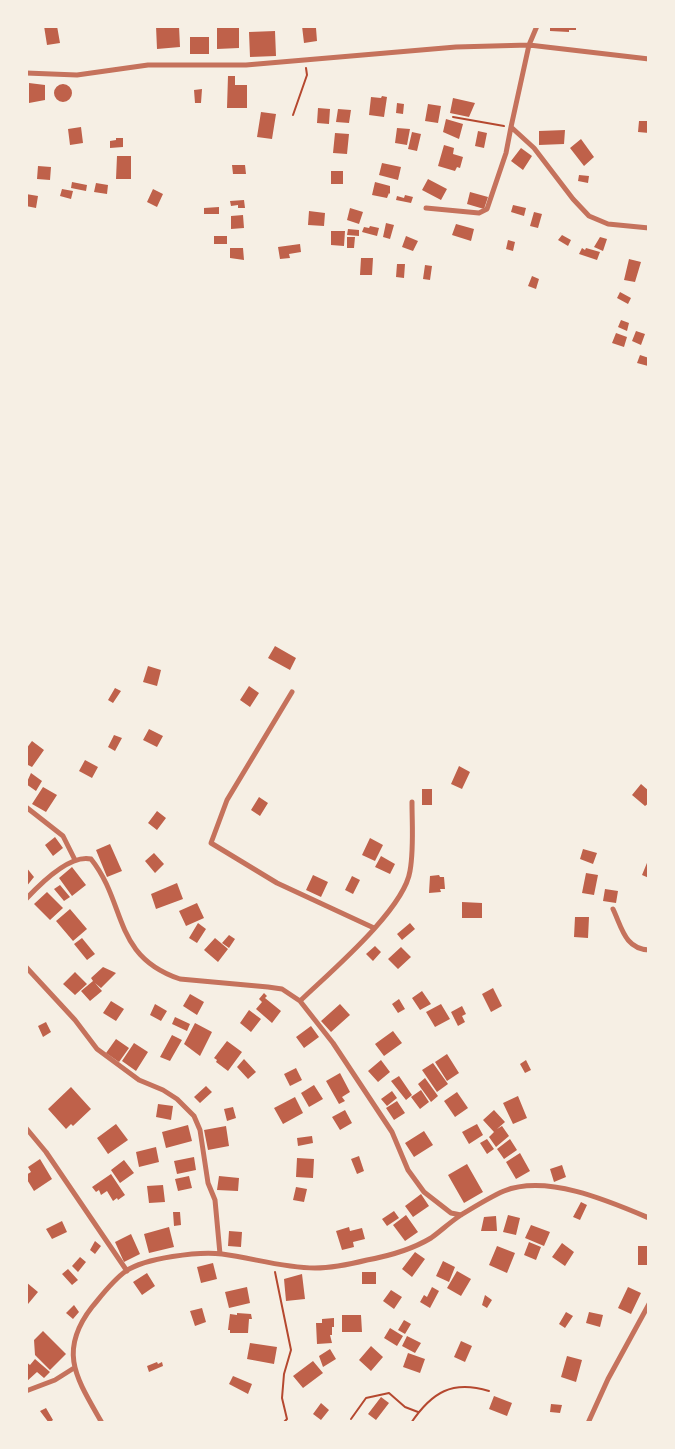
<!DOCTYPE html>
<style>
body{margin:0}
#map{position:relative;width:675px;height:1449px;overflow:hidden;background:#f6efe4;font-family:"PT Sans Narrow",sans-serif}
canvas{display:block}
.frame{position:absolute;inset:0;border:28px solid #f6efe4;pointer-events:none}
</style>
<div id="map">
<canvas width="675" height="1449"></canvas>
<div class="frame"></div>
</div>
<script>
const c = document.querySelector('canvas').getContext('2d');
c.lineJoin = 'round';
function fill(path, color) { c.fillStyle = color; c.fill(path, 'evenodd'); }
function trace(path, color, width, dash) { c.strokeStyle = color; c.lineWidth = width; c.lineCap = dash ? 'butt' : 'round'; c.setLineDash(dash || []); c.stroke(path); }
const building = new Path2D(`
 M44,26h13l3,17 -13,2z
 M156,26h23l1,21 -23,2z
 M217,26h22v22l-22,1z
 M302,26h21l-7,2 1,13 -13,2z
 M550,26h26v4h-7v2l-19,-1z
 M275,31l1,25 -26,1 -1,-25z
 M190,37h19v17h-19z
 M228,76h7v9h12v23h-20z
 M29,83l16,2v15l-16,3z
 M54 93a9 9 0 1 1 18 0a9 9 0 1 1-18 0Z
 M202,89l-1,14h-6l-1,-13z
 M382,96l5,1 -3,20 -15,-2 2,-18 10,1z
 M453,98l22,5 -6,14 -19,-4z
 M397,103l7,1 -1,10 -7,-1z
 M428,104l13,2 -3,17 -13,-2z
 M318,108l12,1 -1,15 -12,-1z
 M338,109l13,1 -2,13 -13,-1z
 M261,112l15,2 -4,25 -15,-2z
 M446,119l17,5 -4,15 -16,-7z
 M639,121h10v12l-11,-1z
 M81,127l2,16 -13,2 -2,-16z
 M397,128l13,1 -3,16 -12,-2z
 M565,130l-1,14 -25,1v-14z
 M478,131l9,2 -3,15 -9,-2z
 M412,132l9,2 -4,17 -9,-2z
 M335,133l14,1 -2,20 -14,-1z
 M116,138h7v9l-13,1v-7l6,-1z
 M581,139l13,18 -10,9 -14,-18z
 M444,145l10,3 -1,6 10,3 -3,11 -3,-1 -2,4 -17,-5z
 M521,148l11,8 -9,14 -12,-9z
 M117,156h14v23h-15z
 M382,163l19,4 -3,13 -19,-5z
 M232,165h13l1,9h-13z
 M38,166l13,1 -1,13 -13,-1z
 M331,171h12v13h-12z
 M579,175l10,1 -1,7 -10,-2z
 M428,179l19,10 -6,11 -19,-10z
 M72,182l15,3 -1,6 -15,-3z
 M375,182l15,4v8l-1,-1 -2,5 -15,-3z
 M96,183l12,2 -1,9 -13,-2z
 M62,189l11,2 -2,8 -11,-3z
 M153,189l10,5 -6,13 -10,-5z
 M470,192l18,5 -4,12 -17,-5z
 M26,194l12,2 -2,12 -10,-2z
 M405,195l8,2 -2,6 -15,-3 1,-4 7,2z
 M244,200l1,8h-7v-3l-7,1 -1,-5z
 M513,205l13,3 -2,8 -13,-4z
 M219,207v7h-15v-6z
 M350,208l13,4 -4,12 -12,-4z
 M309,211l16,2 -1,13 -16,-1z
 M534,212l8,2 -4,14 -8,-2z
 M243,215l1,13 -13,1v-13z
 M386,223l8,2 -4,14 -7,-2z
 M456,224l18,5 -3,12 -19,-6z
 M370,226l9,2 -2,8 -15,-4 2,-5 5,1z
 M348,229l11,1v6l-12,-1z
 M331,231h14l-1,15 -13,-1z
 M562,235l9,5 -3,6 -10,-6z
 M214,236h13v8h-13z
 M406,236l12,5 -5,10 -11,-4z
 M347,237h8l-1,11h-7z
 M600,237l7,2 -4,12 -9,-4z
 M508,240l7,2 -2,9 -7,-2z
 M300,244l1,8 -12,2 1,4 -10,1 -2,-12z
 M230,248h13l1,12 -14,-2z
 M582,248l3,2 1,-2 14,4 -3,8 -18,-6z
 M361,258h12l-1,17h-12z
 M629,259l12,3 -6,20 -11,-2z
 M397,264h8l-1,14 -8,-1z
 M425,265l7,1 -2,14 -7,-1z
 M532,276l7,3 -3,10 -8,-3z
 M620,292l11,6 -3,6 -11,-6z
 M621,320l8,3 -2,8 -9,-4z
 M636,331l9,3 -4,11 -9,-4z
 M616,333l11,4 -3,10 -12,-4z
 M640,355l9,3 -1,8 -11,-3z
 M275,646l21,12 -6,12 -22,-12z
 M148,666l13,4 -4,16 -14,-4z
 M249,686l10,7 -9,14 -10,-7z
 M115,688l6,3 -8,12 -5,-3z
 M149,729l14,7 -6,11 -14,-7z
 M114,735l8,3 -7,13 -7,-4z
 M32,741l12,9 -12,17 -6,-3v-15z
 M85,760l13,7 -6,11 -13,-7z
 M459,766l11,6 -8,17 -11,-5z
 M31,773l11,8 -6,10 -10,-7z
 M641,784l8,7v12l-4,3 -13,-11z
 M43,787l14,8 -11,17 -14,-8z
 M422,789h10v16h-10z
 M259,797l9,6 -8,13 -9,-6z
 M157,811l9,7 -9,12 -9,-7z
 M55,837l8,11 -10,8 -8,-11z
 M370,838l13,7 -8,16 -13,-6z
 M110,844l12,27 -15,6 -11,-27z
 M583,849l14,4 -4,11 -13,-5z
 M154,853l10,11 -9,9 -10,-12z
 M381,856l14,8 -5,10 -15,-7z
 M649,858v20l-7,-3z
 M26,867l8,10 -8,10z
 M72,867l14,18 -14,11 -13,-18z
 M586,873l12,2 -4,20 -12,-2z
 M313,875l15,7 -7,15 -15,-7z
 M439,875l1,2h4l1,12h-5l1,3 -12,1 1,-17z
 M352,876l8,4 -7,14 -8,-4z
 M177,883l6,16 -27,10 -5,-15z
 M60,885l10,12 -6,4 -10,-12z
 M605,889l13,2 -2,12 -13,-2z
 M47,892l16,16 -13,12 -16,-16z
 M462,902l20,1v15h-20z
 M197,903l7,15 -18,8 -7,-15z
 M70,909l17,20 -14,12 -17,-20z
 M575,917h14l-1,21 -14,-1z
 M198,923l8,6 -9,14 -8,-5z
 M410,923l5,6 -13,11 -5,-6z
 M229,935l6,4 -6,9 -7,-5z
 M82,938l13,16 -8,6 -13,-16z
 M215,938l13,11 -10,13 -14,-12z
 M375,946l6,6 -8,9 -7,-7z
 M401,947l10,10 -13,12 -10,-10z
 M103,967l13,6 -15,15 -6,-5 7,8 -12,10 -9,-10 12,-10 -2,-3z
 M75,972l12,12 -12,11 -12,-11z
 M493,988l9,18 -11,6 -9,-18z
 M422,991l9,13 -11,6 -8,-12z
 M264,993l3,3 -2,2 16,13 -9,12 -16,-14 6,-7 -3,-3z
 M190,994l14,8 -7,13 -14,-9z
 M399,999l6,10 -7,4 -6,-9z
 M111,1001l13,8 -8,12 -13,-8z
 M155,1004l12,7 -6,10 -11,-6z
 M340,1004l10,11 -19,17 -10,-11z
 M441,1004l9,15 -15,8 -9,-15z
 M462,1006l4,8 -4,2 3,6 -7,4 -7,-14z
 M249,1010l12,9 -10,13 -11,-9z
 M175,1017l15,7 -3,7 -15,-7z
 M46,1022l5,10 -8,5 -5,-11z
 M195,1023l17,9 -12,24 -16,-12z
 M311,1026l8,11 -15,11 -8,-11z
 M393,1031l9,12 -18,13 -9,-12z
 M172,1035l10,5 -12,21 -10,-4z
 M116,1039l13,9 -10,14 -13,-9z
 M227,1041l15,11 -14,19 -12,-9 1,-2 -3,-2z
 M134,1043l14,9 -12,19 -14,-10z
 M447,1054l12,19 -12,8 -12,-19z
 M244,1059l12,13 -8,7 -11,-12z
 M381,1060l9,12 -12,10 -10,-11z
 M526,1060l5,10 -6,3 -5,-9z
 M433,1063l15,21 -11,8 -15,-22z
 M296,1068l6,12 -12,6 -6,-12z
 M340,1073l10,19 -8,5 3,4 -6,3 -13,-23z
 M399,1076l13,19 -6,5 -15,-19z
 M425,1078l13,18 -7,6 -13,-18z
 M314,1085l9,14 -14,8 -8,-14z
 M206,1086l6,6 -12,11 -6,-6z
 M71,1087l20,22 -18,17 -2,-2 -5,5 -18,-20z
 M421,1090l8,12 -9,7 -9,-12z
 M392,1091l5,7 -10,8 -6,-7z
 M457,1092l11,16 -13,9 -11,-16z
 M518,1096l9,22 -14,6 -10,-21z
 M295,1097l8,16 -20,11 -9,-16z
 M397,1101l8,12 -11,7 -8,-12z
 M158,1104l15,2 -2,14 -15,-3z
 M233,1107l3,11 -9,3 -3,-12z
 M345,1110l7,13 -12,7 -8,-13z
 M494,1110l11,12 -8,7 5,-3 7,10 -13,11 -7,-10 5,-5 -11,-12z
 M116,1124l12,16 -20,14 -11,-16z
 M477,1124l6,11 -14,9 -7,-12z
 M188,1125l4,16 -26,7 -4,-16z
 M226,1126l3,20 -21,4 -4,-20z
 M424,1131l9,14 -19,12 -9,-14z
 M312,1136l1,7 -15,3 -1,-8z
 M487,1139l7,10 -7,5 -7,-11z
 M510,1139l7,11 -13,9 -7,-10z
 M156,1147l3,15 -20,5 -3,-15z
 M520,1153l10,18 -14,8 -10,-17z
 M359,1156l5,15 -7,3 -6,-15z
 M194,1157l2,13 -19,4 -3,-13z
 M297,1158l17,1 -1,19 -17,-1z
 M40,1159l12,20 -18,12 -8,-13v-3l5,-3 -3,-5z
 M124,1160l10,13 -14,10 -9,-13z
 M467,1164l16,28 -19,11 -16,-28z
 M562,1165l4,12 -12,5 -4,-13z
 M111,1174l14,21 -7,5 -1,-2 -4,3 -6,-10 -6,4 -2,-5 -3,2 -4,-5z
 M189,1176l3,12 -14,3 -3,-12z
 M219,1176l20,2 -1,13 -21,-1z
 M163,1185l2,17 -16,1 -2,-17z
 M296,1187l11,2 -3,13 -11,-2z
 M421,1194l8,12 -16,11 -8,-11z
 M581,1202l6,3 -7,15 -7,-3z
 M394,1211l5,7 -12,8 -5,-7z
 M173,1212h7l1,13 -7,1z
 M406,1215l12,17 -13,9 -12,-16z
 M508,1215l12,3 -4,17 -13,-3z
 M496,1216l1,15h-16l3,-14z
 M62,1221l5,11 -15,7 -6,-10z
 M531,1225l19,7 -6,14 -19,-8z
 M169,1227l5,20 -25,6 -5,-19z
 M349,1227l1,4 12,-3 3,11 -12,3 1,5 -12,3 -6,-19z
 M229,1231l13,1 -1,15 -13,-1z
 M131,1234l9,20 -16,8 -9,-20z
 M95,1241l6,5 -6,8 -5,-4z
 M529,1242l12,5 -5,13 -12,-5z
 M562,1243l12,9 -9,14 -13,-9z
 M497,1246l18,7 -8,20 -18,-8z
 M638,1246h11v19h-11z
 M415,1252l10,7 -13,18 -10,-8z
 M80,1257l6,5 -8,10 -6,-6z
 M443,1261l12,6 -6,15 -13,-6z
 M213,1263l4,16 -16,4 -4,-16z
 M68,1269l10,11 -6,5 -10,-11z
 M457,1271l14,8 -10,17 -14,-8z
 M362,1272h14v12h-14z
 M147,1273l8,13 -13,9 -9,-13z
 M302,1274l3,25 -19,2 -2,-22z
 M26,1282l12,10 -10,12 -2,-1z
 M247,1287l3,16 -21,5 -4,-16z
 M432,1287l7,4 -9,17 -10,-6 4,-7 3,2z
 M628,1287l13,6 -10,21 -13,-6z
 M391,1290l11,7 -8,12 -11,-8z
 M485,1295l7,5 -5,8 -5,-3z
 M74,1305l5,7 -6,7 -7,-6z
 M202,1308l4,14 -11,4 -5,-15z
 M566,1312l7,4 -8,12 -6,-4z
 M589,1312l14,3 -3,12 -14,-4z
 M237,1313l14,1 1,5h-3l-1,14h-18v-3h-2l2,-16 7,1z
 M342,1315h19l1,17h-20z
 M334,1318v9h-2v8h-2l2,8 -15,1 -1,-21h6v-4z
 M404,1320l7,4 -6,10 -7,-4z
 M390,1328l13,8 -6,10 -13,-8z
 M43,1331l23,23 -16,16 -15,-15 -1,-15z
 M407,1336l14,7 -6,10 -13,-7z
 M461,1341l11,5 -7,16 -11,-5z
 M250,1343l27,4 -3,17 -27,-5z
 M371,1346l12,11 -12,14 -12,-11z
 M330,1349l6,10 -13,8 -4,-11z
 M408,1353l17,6 -5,14 -17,-6z
 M567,1356l15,4 -6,22 -15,-5z
 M35,1359l15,13 -6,6 -7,-6 -11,10v-20l4,3z
 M313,1361l10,12 -20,15 -10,-12z
 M157,1362l1,2 4,-2 1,4 -14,6 -2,-6z
 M233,1376l19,8 -4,10 -19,-10z
 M494,1396l18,7 -5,13 -18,-7z
 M381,1397l8,6 -13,17 -8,-6z
 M321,1403l8,7 -8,10 -8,-6z
 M551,1404l11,1 -2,8 -10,-1z
 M46,1408l7,12 -4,3 -9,-12z`);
const path = new Path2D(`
 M293,115l14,-40 -1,-7
 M453,117l51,9
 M275,1272l16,78 -7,24 -2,24 5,21 -4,4
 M351,1419l15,-21 23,-5 16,14 13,5
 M411,1423c21,-31 41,-43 78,-32`);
const minor = new Path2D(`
 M537,26l-8,19 -18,82 23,21 39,51 16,17 19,8 41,4
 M26,73l51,2 71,-10h98l210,-18 73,-2 120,14
 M426,208l53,5 8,-4 19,-56 5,-26
 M292,692l-65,108 -16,43 66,40 97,45
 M26,807l37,29 12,24
 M26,899c14,-15 44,-45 65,-40 36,45 21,97 89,120l88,8 14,2 18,12 33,42 59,89 16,38 16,22 27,21 10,2
 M613,909c9,19 12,40 36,41
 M26,967l49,53 22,29 42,31 24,10 14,9 17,17 6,14 8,53 7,17 5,54
 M300,1001c29,-28 104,-91 110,-130 4,-22 2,-46 2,-69
 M26,1128l20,24 81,119
 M26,1391l29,-11 19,-12
 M102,1423c-25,-44 -45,-71 -10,-116 10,-12 21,-27 34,-36 19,-13 73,-20 96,-17 31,4 61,14 93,14 16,0 36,-4 52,-8 22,-4 44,-10 64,-22 10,-7 19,-16 30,-23 13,-8 29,-18 43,-24 43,-17 105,10 145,27
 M588,1423l20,-44 41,-75`);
fill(building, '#bf614a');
trace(path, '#b5482f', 2);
trace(minor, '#c5725c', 5);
</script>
